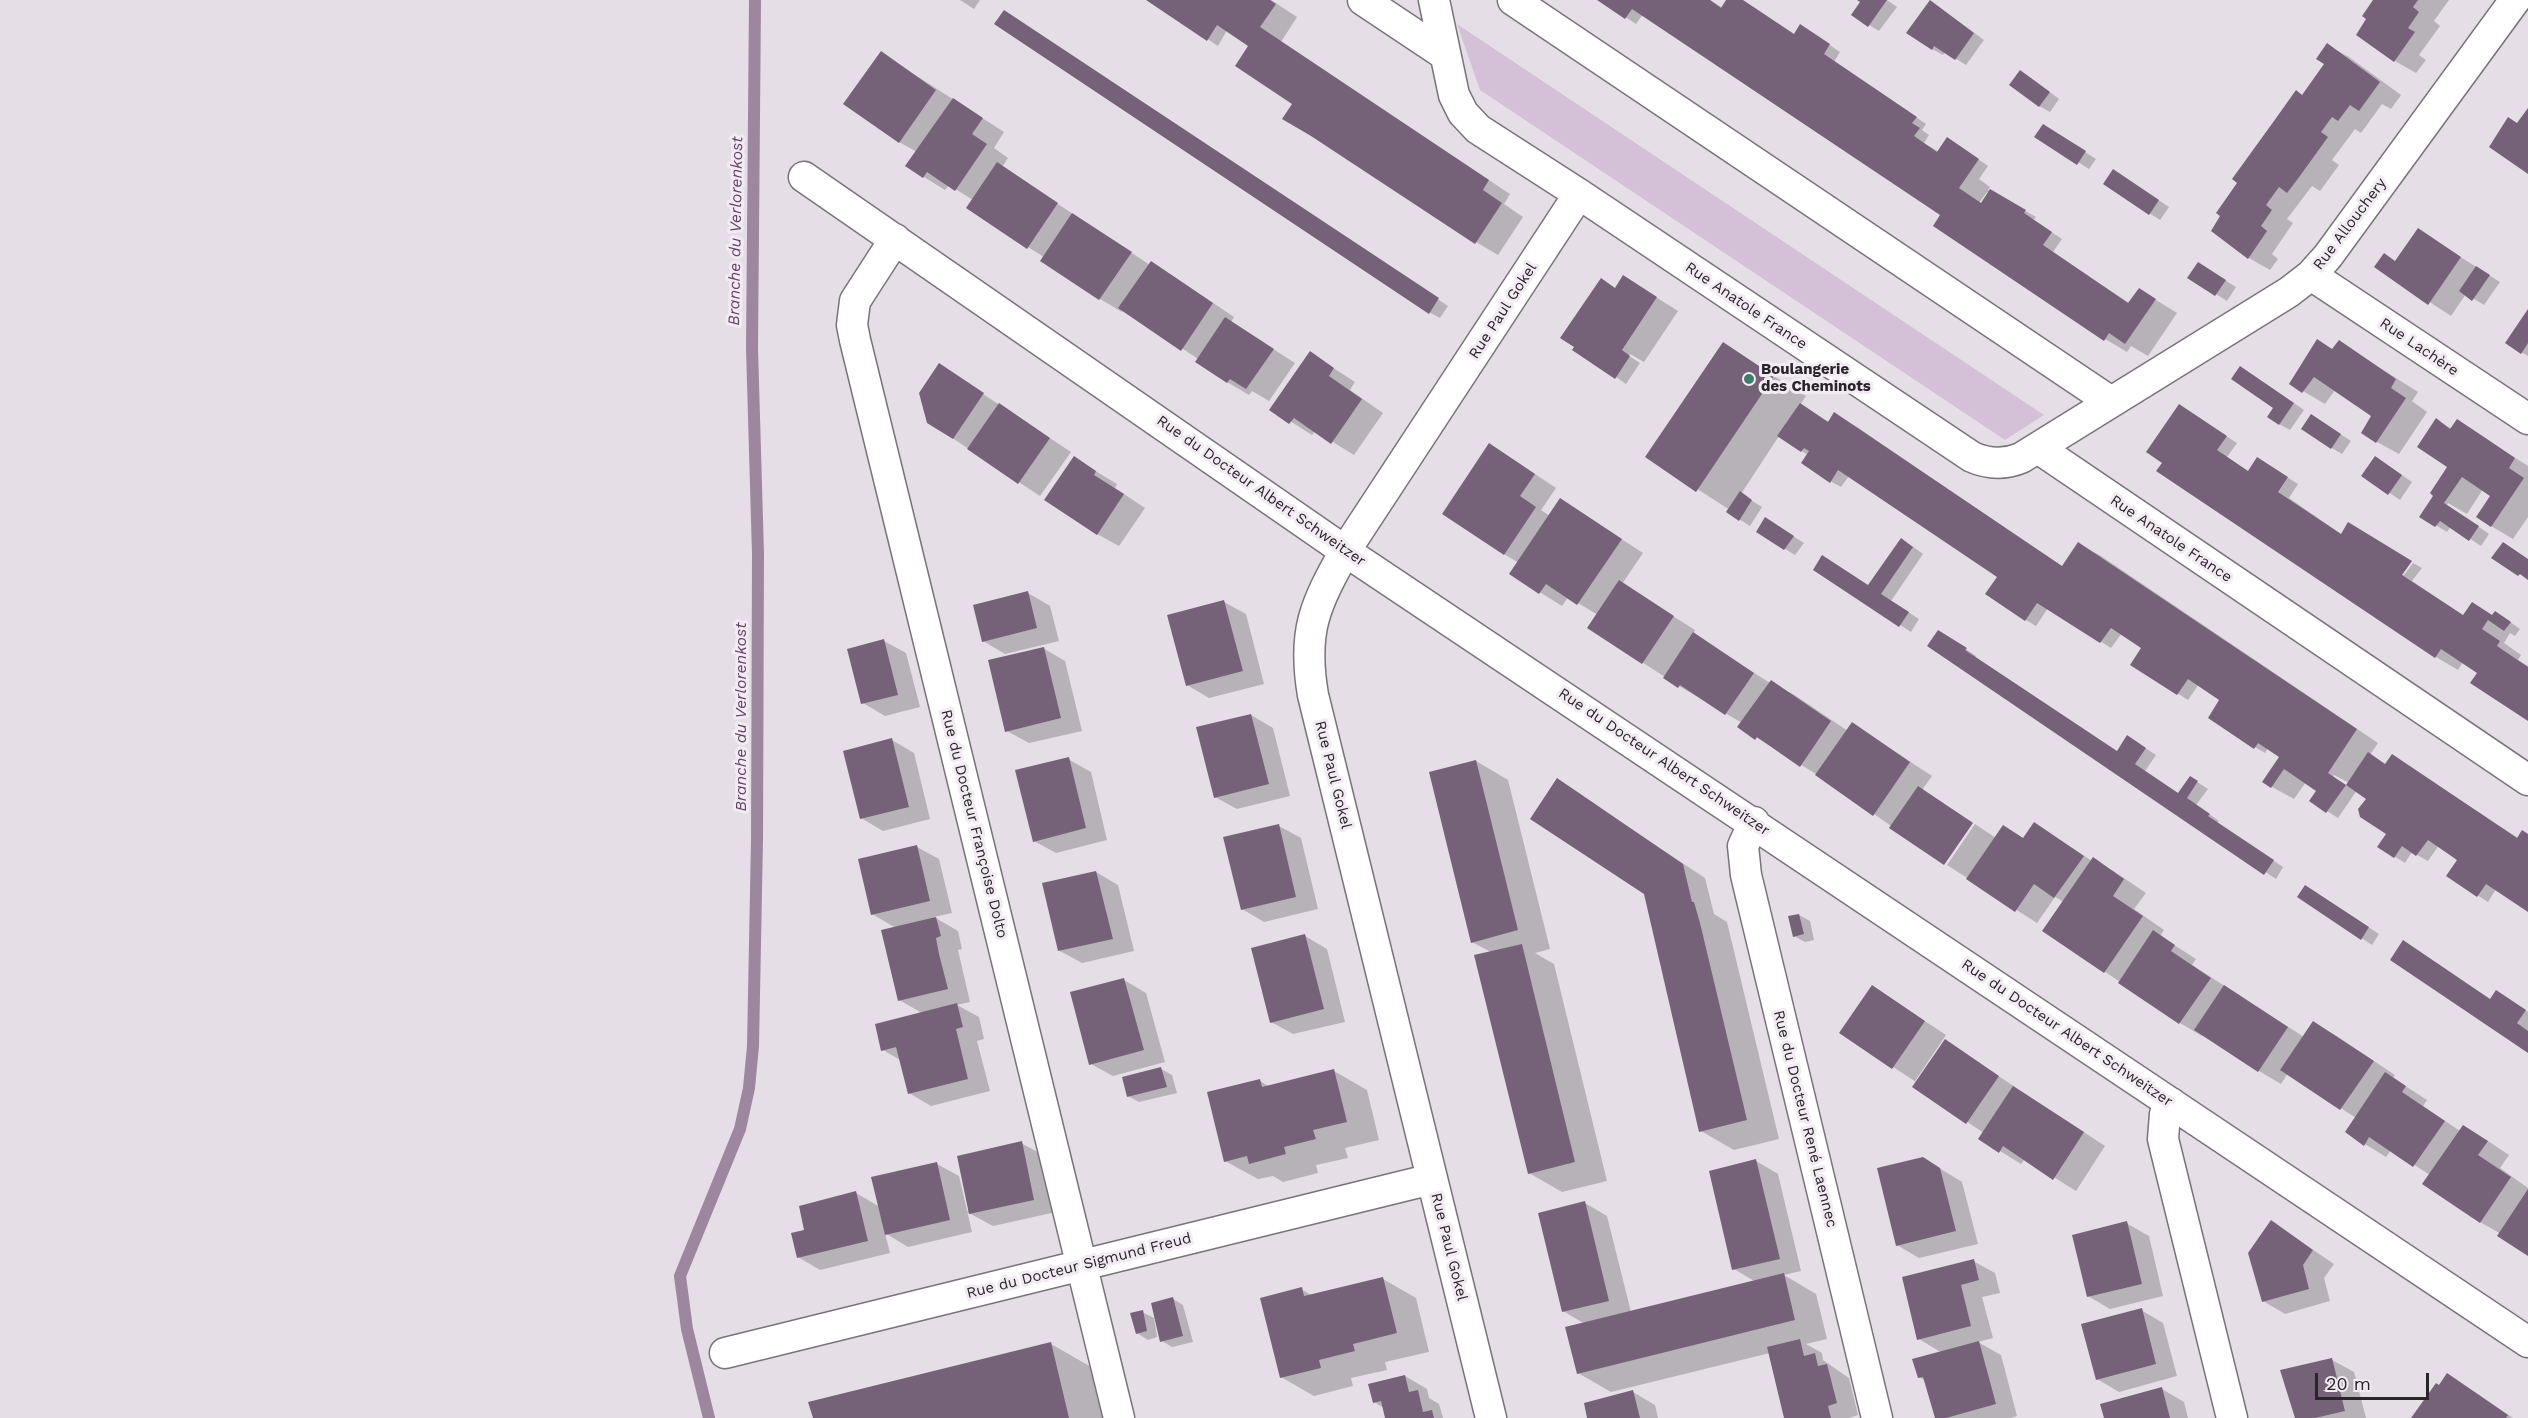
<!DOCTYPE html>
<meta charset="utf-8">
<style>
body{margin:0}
#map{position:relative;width:2528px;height:1418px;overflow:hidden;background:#e5dee6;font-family:"Work Sans",sans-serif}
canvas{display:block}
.scale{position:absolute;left:2315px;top:1373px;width:114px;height:27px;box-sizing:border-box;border:3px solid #282528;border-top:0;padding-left:8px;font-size:18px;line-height:21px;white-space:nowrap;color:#282528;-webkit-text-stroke:4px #f3ebf3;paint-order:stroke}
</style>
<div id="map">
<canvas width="2528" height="1418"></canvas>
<div class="scale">20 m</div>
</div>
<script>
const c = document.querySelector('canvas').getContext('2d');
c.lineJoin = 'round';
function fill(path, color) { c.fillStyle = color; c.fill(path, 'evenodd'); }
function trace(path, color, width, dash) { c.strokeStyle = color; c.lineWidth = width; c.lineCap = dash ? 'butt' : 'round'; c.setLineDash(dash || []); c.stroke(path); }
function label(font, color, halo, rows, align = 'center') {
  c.font = font + ' "Work Sans",sans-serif'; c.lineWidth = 6; c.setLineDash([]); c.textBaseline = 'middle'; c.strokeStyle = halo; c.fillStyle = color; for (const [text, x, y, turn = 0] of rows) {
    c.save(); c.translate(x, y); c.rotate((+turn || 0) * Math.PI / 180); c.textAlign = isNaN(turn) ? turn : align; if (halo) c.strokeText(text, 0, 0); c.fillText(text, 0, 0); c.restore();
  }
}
const green = new Path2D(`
 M1457,24l587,391 -39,25 -525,-350z`);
const shadow = new Path2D(`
 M960,0h20l-6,9z
 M1149,0h122l26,17 -16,25 229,152 -6,10 19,13 -25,38 -22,-13 -182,-138 -44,-59 -23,-15 -9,16z
 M1600,0h110l13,8 5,-8h14l53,35 16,-3 29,20 -6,10 92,62 -4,6 7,5 -5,8 15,9 19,-7 30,21 -9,13 11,8 -2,3 48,27 -3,3 29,19 -9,13 76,51 11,-13 37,23 -29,43 -17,-10 -4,6 -22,-13 -162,-124 -300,-201 -7,10zM1987,192l2,1 -7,11 -3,-1z
 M1860,0h27l10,7 -18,24 -10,-6z
 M2375,0h74l-15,21 6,5 -21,29 7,5 -10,13 -21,-12 -27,-42z
 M1940,8l44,32 -18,25 -21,-13 -2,3 -11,-6z
 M1015,18l433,288 -8,12 -11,-6z
 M2327,45l22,12 52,38 -10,14 -9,-5 -21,29 -6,-4 -23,31 7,5 -19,26 -8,-5 -25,33 6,4 -21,31 6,5 -8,11 -21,-12 48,-166 7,4 22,-32z
 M881,53l123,79 -10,16 14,10 -6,9 148,98 1,-2 22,13 61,41 -3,5 64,41 -26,38 -17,-10 -3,4 -22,-13 -29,-23 -74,-50 -2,3 -22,-13 -58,-39 2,-3 -16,-10 -55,-47 -24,-15 -4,5 -21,-13 -7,-25 -18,-10z
 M2031,78l28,21 -9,13 -11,-6z
 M2054,132l42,27 -7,10 -52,-33z
 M2124,177l45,30 -9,13 -11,-7z
 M2418,230l82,52 -16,23 -18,-11 -15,22 -75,-49 9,-12 11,7z
 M2209,270l27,17 -9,14 -38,-24z
 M1624,277l54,34 -34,51 -14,-8 -1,2 11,7 -14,21 -10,-7 -1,-88z
 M2528,312v44l-7,-4z
 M2339,342l79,50 -6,9 15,11 -28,42 -22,-12 -4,-26 -38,-26 -10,14 -34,-20 42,-34z
 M1723,344l83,52 -6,9 29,17 6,-8 22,13 206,141 16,-24 22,12 277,187 -8,12 16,10 7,-9 125,82 10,-3v75l-32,-21 -8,13 -40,-26 15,-11 -24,-20 -11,16 -16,-9 -7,11 -26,-16 9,-13 -20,-36 -11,-8 -19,28 -27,-17 7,-11 -12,-8 -12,17 -22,-12 -8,-5 17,-26 -13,-8 -3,5 -10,-6 -26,-40 -30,-23 -11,16 -56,-36 17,-10 -27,-21 -11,15 -63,-40 -12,18 -10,-6 -38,-26 11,-17 -150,-101 -8,11 -11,-6 -22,-26 -29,-19 -38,58 21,13 -12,19 -11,-7 -9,-9 -83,-53zM2334,775l15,8 -2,3 -14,-9z
 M1310,353l45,29 -5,8 33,23 -29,42 -39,-24 -3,4 -41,-26z
 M939,365l132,87 -31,44 -112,-74z
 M2251,374l53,36 -14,20 -11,-6 -4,-16z
 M2179,406l58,37 -10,14 22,15 19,-7 30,19 -9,14 111,77h4l9,-12 9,5 -10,13 52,35 9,-12 20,12 13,3 14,10 -5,7 -5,-3 -6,10 17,12 -3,5 10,6v54l-49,-47 -16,-11 -5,8 -22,-13 -278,-186 6,-9z
 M2436,420l16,9 5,-8 71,45v51l-15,22 -22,-13 1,-31 -9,-6 -16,25 -19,-11 -1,2 42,29 -8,12 -30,-20 -4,6 -26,-16 24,-14 -13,-10 17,-25z
 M2322,422l29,19 -9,13 -10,-6z
 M1074,458l43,26 -2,4 30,20 -26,38 -22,-12z
 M1511,458l45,30 -15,22 9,6 11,-16 82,53 -21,31 73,46 -2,4 77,49 23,11 55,37 5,-7 79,52 -10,14 50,32 -28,41 -123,-86 -82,-50 3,-4 -63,-37 -90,-58 9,-13 -30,-18 -6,9 -51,-32 8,-11 -15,-9z
 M2386,464l26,18 -12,18 -37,-25z
 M1776,525l28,18 -9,12 -10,-6z
 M1912,546l11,8 -32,47 28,18 -8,13 -96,-63 54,17z
 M1028,593l22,13 9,35 -54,13 -22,-13z
 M1224,602l22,12 18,70 -55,14 -22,-13z
 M1949,638l27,18 -1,2 143,95 20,-10 18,12 -11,16 34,23 12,-16 17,11 -12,16 23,16 -2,2 66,44 -7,12 -347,-233z
 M884,641l22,12 14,54 -35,9 -22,-13z
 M1043,648l22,13 17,70 -53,12 -22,-12z
 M1251,715l22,13 17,68 -53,13 -22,-12z
 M892,740l22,13 16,66 -47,12 -22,-13z
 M1068,759l23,13 16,68 -51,13 -22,-12z
 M1476,761l32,19 42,169 -15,4 19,11 53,217 -45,11 -33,-19 -38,-221 -19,-10z
 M1557,780l148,98 9,36 13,8 52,217 -45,11 -33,-19 -55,-238z
 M1975,824l21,14 8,-11 21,12 10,-15 57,37 1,-2 22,13 31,21 -12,16 30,21 -4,6 36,23 -4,6 112,72 10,-14 21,12 60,40 -2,3 34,22 -4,6 37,25 25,8 24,16 -9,13 28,20v67l-27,-21 -21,-12 -50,-47 -39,-25 -5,7 -21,-13 -9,-26 -68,-45 -7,11 -22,-13 -56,-37 -1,2 -22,-13 -136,-93 20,-28 -9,-5 -18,26 -90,-58z
 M1279,826l22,12 17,71 -54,13 -22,-13z
 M917,847l22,12 13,54 -18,4 24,14 4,18 -4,1 12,52 -13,3 22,12 5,22 -7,2 13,50 -59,15 -22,-13 -9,-33 -17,-10 39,-37 -23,-13 -3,-72 -24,-14z
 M1096,872l22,13 16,66 -52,12 -22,-12z
 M2316,893l63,41 -7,11 -73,-49z
 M1799,915l11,6 4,19 -9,2 -11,-6z
 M1305,936l22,13 18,73 -52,12 -22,-12z
 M1124,980l22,13 19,69 -52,14 -22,-12z
 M1873,987l73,48 -31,46 2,1 28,-41 160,105 -29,45 -51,-32 -4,5 -21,-13 -16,-18 -70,-46 2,-5 -75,-49z
 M2507,998l21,14v40l-37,-51z
 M1161,1069l11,6 5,18 -38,9 -11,-6z
 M1334,1071l33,19 12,50 -34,8 3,10 -32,7 2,8 -35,9 -10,-6 -15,3 -33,-18 35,-80 10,6z
 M1021,1143l22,12 13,57 -63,14 -26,-14z
 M1923,1158l39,24 16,62 -59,14 -22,-13z
 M1756,1161l22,13 23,97 -17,4 32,19 11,45 -21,5 16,9 1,7 26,18 9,37 -9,3h-63l-16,-65 -159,39 -33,-19 7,-49 -22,-13 22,-108 22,13 24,96 125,-30 -22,-13z
 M937,1164l22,12 13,56 -64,15 -23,-14 5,20 -70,17 -22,-13 8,-26 50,-38 24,14z
 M2272,1222l62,42 -10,14 6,23 -45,13 -22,-13z
 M2126,1223l23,13 14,60 -53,13 -22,-13z
 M1973,1261l22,12 5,20 -18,4 11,41 -15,4 23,13 16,61 -6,2h-75l-10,-37 -7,-4 23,-24 -23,-14z
 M1383,1279l33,19 13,54 -44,10 2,8 -36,8 2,8 -39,10 -33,-19 20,-88 12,7z
 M1173,1299l10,6 10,37 -21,5 -10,-6z
 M2141,1310l22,13 14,53 -58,16 -22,-13z
 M1142,1312l12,6 3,19 -9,3 -11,-7z
 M1051,1344l42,24 12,50h-291z
 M2332,1360l22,12 12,46h-70z
 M2447,1375l22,13 44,30h-100z
 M1405,1376l22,13 2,9 10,6 4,14h-57l-2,-10 -10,-6z
 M2162,1389l22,13 4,16h-82z
 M1633,1392l22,13 3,13h-69z`);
const stream = new Path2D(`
 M709,1418l-22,-89 -7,-53 60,-147 9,-41 4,-42 4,-206 1,-286 -6,-206 3,-348`);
const building = new Path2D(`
 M1146,0h124l6,4 -16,23 229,153 -6,10 19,13 -27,41 -164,-108 -29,-17 10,-15 -57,-38 13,-20 -31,-21 -10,16z
 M1597,0h113l11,8 5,-8h17l51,34 6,-10 30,20 -6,10 93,63 -5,6 8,5 -6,8 23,16 10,-15 32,22 -20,29 22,15 9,-14 36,21 -2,3 28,19 -9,13 85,58 11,-15 17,11 -31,45 -16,-11 -5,8 -171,-115 7,-11 -308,-206 -7,10z
 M1857,0h30l-19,27 -17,-12 9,-13z
 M1930,0l44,33 -19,27 -21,-14 -2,4 -26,-17z
 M2373,0h45l-5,7 6,5 -11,16 7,4 -21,30 -38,-27 10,-16 -4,-3z
 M1004,10l435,288 -10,16 -435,-290z
 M2327,43l53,39 -21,29 -9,-6 -12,16 -6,-4 -11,15 7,5 -31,43 -10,13 -8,-6 -13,18 6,5 -11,16 6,5 -19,28 -37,-28 9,-15 -4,-3 21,-30 -5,-4 42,-58 22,-31 6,5 22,-31 -8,-5z
 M881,51l55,39 -37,53 -56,-39z
 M2020,70l30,22 -11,15 -30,-22z
 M953,98l30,20 -11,16 15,10 -32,47 -28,-19 -4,6 -18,-12z
 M2528,108v66l-39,-27 19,-30 9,6z
 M2043,124l43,27 -9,14 -43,-28z
 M997,162l61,41 -31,46 -61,-41z
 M2113,169l46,31 -10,15 -46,-31z
 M1072,213l60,39 -33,48 -59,-39z
 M2418,228l43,29 -33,48 -54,-38 10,-14 11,8z
 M1151,261l62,42 -32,48 -63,-43z
 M2198,262l28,18 -11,16 -28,-18z
 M2476,266l14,9 -18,26 -13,-10z
 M1623,275l34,22 -35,53 8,6 -15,23 -43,-29 2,-3 -14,-9 41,-60 14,10z
 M2528,309v34l-7,11 -16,-11z
 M1225,317l49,32 -28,40 -16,-10 -3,4 -32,-21z
 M2317,339l15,10 7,-9 57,39 -5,9 15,10 -30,45 -15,-10 10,-17 -57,-39 -12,16 -13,-9z
 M1723,342l51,34 -78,116 -51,-35z
 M1310,351l24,17 -5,8 33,23 -31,45 -37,-26 -5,6 -20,-14z
 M939,363l45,30 -31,46 -26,-16 -8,-30z
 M2240,366l54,37 -15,22 -12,-8 6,-9 -42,-29z
 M999,403l51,35 -32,46 -51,-35z
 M1800,403l28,19 6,-10 228,154 16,-24 279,187 -29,44 18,12 22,-33 17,12 7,-10 125,84 5,-8 6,4v78l-42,-28 -9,13 -31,-21 11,-16 -29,-20 -12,16 -14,-10 -8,12 -17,-11 9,-13 -26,-17 -2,-8 8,-10 -20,-14 -20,28 -17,-12 7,-10 -32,-22 -13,19 -9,-6 17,-25 -21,-14 -4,6 -46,-31 11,-18 -31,-21 -11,16 -47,-30 11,-17 -30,-20 -11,15 -63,-40 -12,18 -40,-27 12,-17 -159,-107 -8,13 -29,-20 8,-12 -5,-3 -3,4 -24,-16z
 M2179,404l48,32 -10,14 31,21 9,-14 31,20 -10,15 63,42 7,-12 64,39 -10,14 61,40 9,-13 20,13 3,-4 16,11 -7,9 -16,-11 -6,9 18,12 -3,5 31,21v54l-58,-38 7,-10 -36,-24 -6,9 -279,-187 6,-8 -16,-11z
 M2311,414l30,20 -10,15 -30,-20z
 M2436,418l14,11 7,-10 30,20 28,19 -6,10 15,10 -33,49 -15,-10 14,-21 -28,-19 -18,26 35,23 -10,15 -29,-20 -5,6 -16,-10 14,-21 -3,-3 17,-26 -30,-20z
 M1489,443l46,31 -15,22 16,11 -32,48 -62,-41z
 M1074,456l22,15 -2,4 30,19 -27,41 -53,-35z
 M2375,456l27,19 -14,20 -27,-19z
 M1740,491l12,9 -13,21 -13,-9z
 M1560,498l62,41 -45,66 -31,-21 -7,10 -30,-20z
 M1765,517l29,19 -10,14 -28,-18z
 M1901,538l12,9 -32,47 28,18 -10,15 -86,-57 9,-15 46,30z
 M2503,542l25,17v21l-8,-6 -2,2 -27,-18z
 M1619,580l55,36 -32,48 -55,-36z
 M1028,591l9,37 -55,14 -9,-37z
 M1224,600l19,71 -57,15 -19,-71z
 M1938,630l29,18 -2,2 152,101 10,-16 19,13 -11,16 43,29 12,-17 8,5 -11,17 23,16 -2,2 66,44 -10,15 -337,-229z
 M1693,632l61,41 -29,42 -45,-30 -2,3 -15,-10z
 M884,639l14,56 -37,9 -14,-55z
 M1044,647l17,71 -56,14 -17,-72z
 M1771,680l60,41 -31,46 -43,-30 -2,3 -18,-13z
 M1251,714l18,70 -55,14 -18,-71z
 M1852,722l58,40 -37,54 -58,-41z
 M892,738l17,69 -49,12 -17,-68z
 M1069,757l17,71 -53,14 -18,-72z
 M1476,760l42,170 -47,13 -42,-171z
 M1557,778l126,86 9,38h2l6,21 47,197 -48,12 -55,-238 -114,-75z
 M1918,786l55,37 -29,42 -55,-37z
 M2034,822l50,34 -30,42 -20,-14 -19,28 -49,-33 37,-54 20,13z
 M1279,824l17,73 -55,13 -18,-73z
 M917,845l13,56 -59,14 -13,-56z
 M2093,857l31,22 -11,17 30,20 -39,57 -62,-42z
 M1096,871l17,68 -55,12 -16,-68z
 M2305,885l64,42 -8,13 -64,-43z
 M1799,914l5,20 -11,3 -5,-21z
 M936,917l5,19 -5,2 3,16 9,35 -50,12 -17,-71z
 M2153,930l22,15 -4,6 40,27 -32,46 -61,-41z
 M1305,934l19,75 -54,14 -19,-75z
 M2403,940l87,59 6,-9 30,20 -9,13 11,8v22l-138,-93z
 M1522,944l53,218 -47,12 -54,-219z
 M1124,978l20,72 -55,15 -19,-73z
 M1872,985l53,36 -33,48 -53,-36z
 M2224,985l64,42 -30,45 -64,-42z
 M957,1003l6,24 -7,2 12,50 -60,15 -12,-47 -15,4 -6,-27z
 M2313,1021l61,40 -34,49 -60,-40z
 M1945,1039l54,37 -33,48 -54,-37z
 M1161,1067l6,20 -40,10 -5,-20z
 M1334,1069l13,53 -34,8 3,9 -32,8 2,7 -37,10 -2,-8 -23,6 -17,-70 53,-13 2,8z
 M2385,1072l21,14 -4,6 43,29 -32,46 -44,-30 -5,9 -19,-14z
 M2013,1086l71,46 -31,48 -50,-34 -4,7 -21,-14z
 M2463,1125l25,16 -10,14 33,22 -31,46 -58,-39z
 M1022,1141l12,59 -65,14 -12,-58z
 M1923,1157l17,11 16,63 -60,15 -19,-78z
 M1756,1159l24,100 -48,11 -23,-99z
 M937,1162l13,58 -65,15 -14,-58z
 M2528,1189v67l-31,-20z
 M856,1191l12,50 -71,17 -6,-25 13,-3 -5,-24z
 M1585,1201l24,100 -47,11 -24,-99z
 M2271,1220l42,30 -10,15 6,24 -47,13 -14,-49z
 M2127,1221l15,63 -55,13 -15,-62z
 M1974,1259l5,21 -18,5 10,41 -54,14 -15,-63z
 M1784,1273l11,47 -218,54 -12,-47z
 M1383,1277l14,56 -44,11 2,7 -36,9 2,8 -41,10 -20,-80 42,-11 2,9z
 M1173,1297l10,39 -23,6 -9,-39z
 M2142,1308l14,56 -60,16 -15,-56z
 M1143,1310l4,21 -11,3 -6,-21z
 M1800,1339l4,17 11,-3 3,13 9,-2 10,39 -9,3 3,12h-47l-17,-71z
 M1979,1341l17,63 -50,14h-11l-12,-41 -5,1 -6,-19z
 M1051,1342l18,76h-256l-5,-16z
 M2332,1358l13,53 -30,7h-20l-15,-48z
 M2447,1373l61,42 -2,3h-95l25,-35 3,2z
 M1405,1375l4,17 9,-2 5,22 9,-2 2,8h-49l-4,-17 -8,2 -5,-19z
 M2162,1387l8,31h-66l-4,-14z
 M1633,1390l7,28h-53l-3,-15z`);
const street = new Path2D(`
 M1363,0l81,54
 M1434,0l20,95 9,18 15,16 101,65 393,263c16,7 32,8 49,1l268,-166 22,-17 17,-19 187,-256
 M1513,0l598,402
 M804,177l541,374 1183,791
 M895,239l-40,62 -3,24 3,15 264,1078
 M2311,275l217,144
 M2038,448l490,332
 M1754,822l-11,24 3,29 131,543
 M2171,1103l-6,11 -2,25 69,279
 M725,1353l707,-174
 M1491,1418l-178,-723c-11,-64 2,-90 32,-144l234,-357`);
const markers = [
 [1749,379,6,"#3f7e6c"]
];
const streetNames = [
 ["Rue Allouchery",2350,224,-53],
 ["Rue Anatole France",1746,306,34],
 ["Rue Paul Gokel",1503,311,-57],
 ["Rue Lachère",2419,347,34],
 ["Rue du Docteur Albert Schweitzer",1261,491,35],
 ["Rue Anatole France",2171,539,34],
 ["Rue du Docteur Albert Schweitzer",1664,762,34],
 ["Rue Paul Gokel",1333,775,76],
 ["Rue du Docteur Françoise Dolto",974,824,76],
 ["Rue du Docteur Albert Schweitzer",2067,1033,34],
 ["Rue du Docteur René Laennec",1805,1119,76],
 ["Rue Paul Gokel",1449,1247,76],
 ["Rue du Docteur Sigmund Freud",1079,1266,-14]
];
const poiNames = [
 ["Boulangerie",1761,370],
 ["des Cheminots",1761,387]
];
const waterNames = [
 ["Branche du Verlorenkost",736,231,-89],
 ["Branche du Verlorenkost",741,717,-90]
];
fill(green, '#d5c1d7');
fill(shadow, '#0003');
trace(stream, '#9c879e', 12);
fill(building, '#756278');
trace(street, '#7a737b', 33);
trace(street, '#fff', 30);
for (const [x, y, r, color] of markers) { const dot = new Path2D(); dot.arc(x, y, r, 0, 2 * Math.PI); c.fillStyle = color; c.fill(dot); trace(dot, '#f3ebf3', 2); }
label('15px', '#282528', '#f3ebf3', streetNames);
label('bold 15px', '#282528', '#f3ebf3', poiNames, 'left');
label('italic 16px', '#644368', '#f3ebf3', waterNames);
</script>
